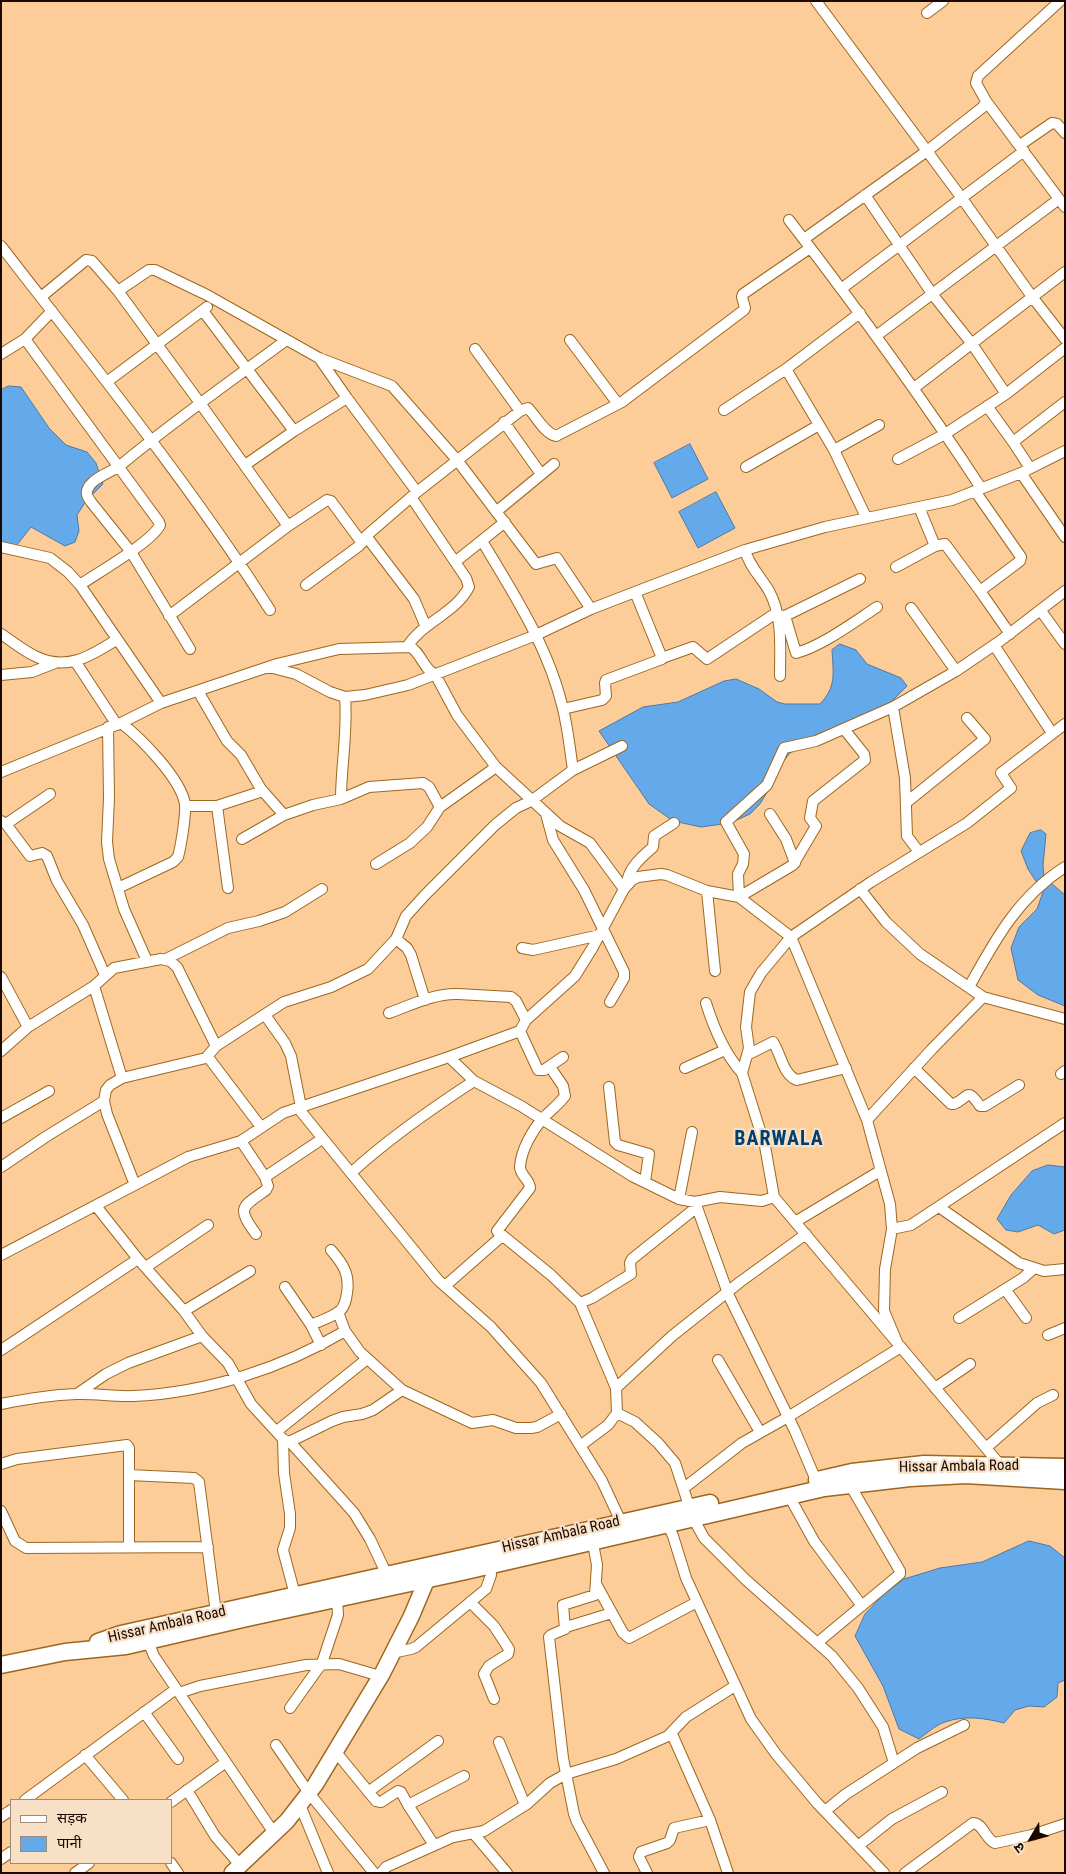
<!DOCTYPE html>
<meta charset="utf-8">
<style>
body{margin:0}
#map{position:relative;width:1066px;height:1874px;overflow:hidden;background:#fdcd99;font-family:"Roboto Condensed","Noto Sans Devanagari",sans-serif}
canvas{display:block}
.frame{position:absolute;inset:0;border:2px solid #1a0900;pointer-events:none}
.legend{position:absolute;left:10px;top:1799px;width:162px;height:65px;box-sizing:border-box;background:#f8e0c6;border:1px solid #9f8a77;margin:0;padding:6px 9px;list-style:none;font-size:15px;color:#1a0900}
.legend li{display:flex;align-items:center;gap:10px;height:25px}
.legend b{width:25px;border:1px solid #9f8a77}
.north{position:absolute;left:1006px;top:1814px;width:50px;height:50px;-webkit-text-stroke:4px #f8e0c6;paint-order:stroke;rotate:233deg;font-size:14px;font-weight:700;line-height:20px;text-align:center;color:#1a0900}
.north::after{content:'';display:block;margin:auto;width:18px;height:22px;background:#1a0900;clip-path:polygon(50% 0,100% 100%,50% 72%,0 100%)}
</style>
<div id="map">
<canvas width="1066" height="1874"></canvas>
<div class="frame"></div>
<ul class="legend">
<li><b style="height:6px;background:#fff"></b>सड़क</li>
<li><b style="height:14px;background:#64a9e9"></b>पानी</li>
</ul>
<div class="north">उ</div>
</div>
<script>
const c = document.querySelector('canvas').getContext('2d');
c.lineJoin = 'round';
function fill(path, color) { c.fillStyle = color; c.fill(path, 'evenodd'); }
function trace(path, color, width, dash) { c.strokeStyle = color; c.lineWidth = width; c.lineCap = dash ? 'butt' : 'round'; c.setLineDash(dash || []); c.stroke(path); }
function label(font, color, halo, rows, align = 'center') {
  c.font = font + ' "Roboto Condensed",sans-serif'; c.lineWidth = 4.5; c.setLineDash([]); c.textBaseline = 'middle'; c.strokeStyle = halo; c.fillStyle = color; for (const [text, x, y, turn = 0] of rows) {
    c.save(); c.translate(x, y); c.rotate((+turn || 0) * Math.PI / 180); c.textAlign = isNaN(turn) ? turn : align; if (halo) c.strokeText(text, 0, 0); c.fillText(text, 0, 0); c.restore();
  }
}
const water = new Path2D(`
 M9,386l12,1 28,41 17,17 21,7 9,11 7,21 -17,17 -9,14 2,16 -4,11 -10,4 -34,-19 -15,19 -15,-1v-155z
 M690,444l18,35 -36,19 -18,-35z
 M716,492l19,36 -37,20 -19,-36z
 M840,644l16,6 11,14 34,14 6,8 -17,17 -100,50 -12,15 -9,21 -9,15 -10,10 -20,9 -29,4 -28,-6 -24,-17 -50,-73 44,-24 35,-5 46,-21 12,-2 23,10 18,13 8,2h35c17,-18 13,-31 12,-54z
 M1041,830l5,4 -3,31 1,12 21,18v111l-27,-11 -20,-15 -7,-32 8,-21 18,-18 6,-17 -15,-23 -7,-18 9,-18z
 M1048,1165l17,2v63l-11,4 -16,-9 -20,7 -12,-2 -9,-11 14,-24 21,-24z
 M1029,1541l21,5 15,12v122l-7,3 -1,14 -13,10 -15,-1 -14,4 -11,13c-20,-5 -39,-8 -59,-1 -9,3 -18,11 -26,17l-20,-10 -16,-43 -28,-50 10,-22 20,-21 19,-14 36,-11 42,-6z`);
const street = new Path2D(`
 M816,1l145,196 72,101 32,41
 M927,13l16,-12
 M986,101l79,106
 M1020,145l32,-22 5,1 8,9
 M865,195l68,100 39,49 34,50
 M789,220c67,87 132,176 192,268
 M804,239l123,-88 56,-44 3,-6 -10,-18 2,-7 82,-75
 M1,246c92,119 188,237 269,364
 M841,289l183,-138
 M118,291l31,-21h6l52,25 112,63 73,28 65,74 79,104 21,-6 34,51
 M41,297l45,-37 6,1 26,30 82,112 88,123
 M52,311l-27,28 134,183 1,3c-8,17 -63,48 -80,60
 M203,311l91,120
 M876,336l183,-137
 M570,340l48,64
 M475,349l45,62
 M1,354l24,-15
 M319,358l28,40 70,94
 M786,369l48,81 32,67
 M108,381l99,-74
 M914,388l151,-116
 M987,406l26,36 17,26
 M724,410l62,-41 74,-56
 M504,422l37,52
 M1013,442l52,-40
 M834,450l45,-25
 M898,459l47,-25 61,-40 59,-46
 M245,465l49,-34 53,-33
 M746,467l73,-42
 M1021,473l44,64
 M975,491l46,66 -1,4 -40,30
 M919,507l16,39
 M497,511l57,-47
 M366,536l48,63 12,28
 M482,541c32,53 67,107 81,168 5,20 7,41 10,61
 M1,547l49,11 18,14 12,13 81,118
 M745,550c4,16 16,27 24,41 14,25 11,57 11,85
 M455,562l50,-40
 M896,567l39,-21 10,-2 35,47 30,43
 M306,585l53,-39 7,-10 51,-44 103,-81 8,-3c8,8 16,25 28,28l66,-34 122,-92 1,-2 -3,-11 1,-3 67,-46
 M635,592l27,66 31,-11 14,12 66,-44 12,1 75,-37
 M911,608l45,63
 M1041,611l24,33
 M169,616l119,-90 39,-26 4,1 31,42
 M785,616l11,37c26,-7 58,-31 81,-46
 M1,634c12,8 24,18 36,23 30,14 54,-1 79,-17
 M994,645l58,88
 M407,647c15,-25 48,-33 62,-60l-3,-9 -55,-81
 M190,649l-59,-97 -40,-50c-5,-7 -6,-10 -1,-17 8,-10 23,-13 32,-21 53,-44 109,-83 163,-123
 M75,661l42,64
 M269,667l27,7 34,18 15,5 20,-2 43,-10 128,-50 55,-26 44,-17 110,-42 80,-23 127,-27 69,-27 44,-22
 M1,675l31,-3 23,-9
 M198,691l29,50 14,14 20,34 23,26
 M893,707l12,71 2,58 12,16
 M563,709l39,-9 4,-4 -1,-13 1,-3 56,-21
 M108,727l1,71 -2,44 2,17 15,50 23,52
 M844,729l20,25 1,6 -52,41 -3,17 6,8 -23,39 -54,32 -1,-23 5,-10 1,-10 -18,-32 41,-37 17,-37 32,-7 77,-34 63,-36 44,-30 65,-50
 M1,772l120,-49 40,-20 116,-39 62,-15 71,-2c11,5 13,22 25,27l22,41 39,52 64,59 30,17 34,46
 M341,799c0,-34 7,-67 4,-102
 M907,802l78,-63 -18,-21
 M185,806h32l46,-15
 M217,806l11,82
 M546,814l7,26 31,50 40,82v6l-14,24
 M770,814l16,25 9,24
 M1,821l5,3 24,32 12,-3 5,3 10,25 26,44 22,50
 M6,824l44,-30
 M242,839l42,-24 29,-10 28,-6 28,-12 54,-4 6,4 11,20
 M376,864l34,-21 17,-16 13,-20 56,-40
 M627,884c1,-16 15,-27 26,-37l1,-11 20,-13
 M118,888l55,-26 5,-5c3,-11 8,-42 7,-53 -4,-25 -44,-66 -64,-81
 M860,889l26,33 34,32 63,43 82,22
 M707,891l8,80
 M396,939l11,9 4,7 14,45
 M522,948l11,2 67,-15
 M166,959l62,-31 31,-7 26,-9 37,-23
 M1,977l27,50
 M94,986l28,92
 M969,987c26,-47 49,-90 96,-120
 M706,1003c8,26 18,50 36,70
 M389,1013c22,-8 46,-20 69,-19l53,3 5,4 10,19
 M265,1015l20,28 6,13 10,51
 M520,1031l18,39h6l19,-13
 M1,1051l27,-24 66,-41 20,-18 47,-9 9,2 7,6 39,79
 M747,1055l26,-13c8,12 10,33 24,38l49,-12
 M208,1057l53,70
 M449,1057l25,24 47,25 111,70 47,23 16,3 25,-5 42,4 12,-4
 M550,1067l13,19 2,10c-6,8 -15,15 -22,22 -11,13 -22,32 -23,49 0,8 10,13 10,21l-33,43 54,44 29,28 36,85
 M685,1068l40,-18
 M914,1068l37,36h3c15,-6 12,-18 26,2h5l34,-21
 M1061,1074l4,-3
 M609,1087l6,55 3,3 31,9 -4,28
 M298,1108l140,172 53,47 50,56 61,98 21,45
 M1,1118l48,-27
 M867,1120l65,-71 51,-52
 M241,1141l24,36 3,9 -2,4c-24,17 -30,17 -10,44
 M1,1167l46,-31 57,-35
 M351,1173c38,-35 80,-64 123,-92
 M265,1177l57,-38
 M135,1185l-28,-71 -3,-13 2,-11 4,-5 12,-7 84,-20 10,-12 68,-44 47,-15 37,-18 28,-30 10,-23 19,-21 70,-70 21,-17 15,-7 42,-31 49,-24
 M679,1199l13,-67
 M695,1202l34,94 66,135 23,54
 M96,1206l42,53 46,52 18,25 26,27 23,41 32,35 8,4 63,70 16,26 17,36
 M939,1207l80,56 25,8 21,-2
 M795,1222l85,-51
 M892,1229l19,-4 154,-102
 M1,1255l187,-98 53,-16 42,-28 166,-56 71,-26 6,-11 49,-44 18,-29 31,-58 8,-9 6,-3 23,-3 6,1 40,16 32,6 52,40 76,183 23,84 2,25 -7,40 -1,42 13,31
 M146,1267l62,-42
 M445,1286l57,-50
 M285,1287l26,38 10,20
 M1005,1289l21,29
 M580,1303l12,-5 39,-24 -1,-11 2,-4 65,-52
 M184,1311l66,-40
 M338,1312l7,19 15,21 42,38 70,33 21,-3 23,8h15l6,-1 24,-13
 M959,1318l64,-40 10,-9
 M311,1325c9,-4 21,-8 29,-14 5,-5 6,-11 7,-18 3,-19 -4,-29 -16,-43
 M1048,1335l17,-7
 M1,1350l137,-91
 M718,1360l42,72
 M935,1388l35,-24
 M77,1394l29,-20 22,-11 74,-27
 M1,1404c25,-5 50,-9 75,-10 19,-1 38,3 57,2 73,-3 150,-28 212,-65
 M617,1413l18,9 23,21 17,20 18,55 11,20 42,42 86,76 26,32 25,39 11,36
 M277,1431l90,-72
 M283,1439l1,34 6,41v14l-7,22 12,45
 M289,1442l43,-21 11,-4 19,-3 11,-4 29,-20
 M580,1446l28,-21 9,-12 -1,-25 56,-52 68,-54 66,-48
 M986,1448l51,-45 16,-8
 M1,1464l16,-5 110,-14 2,3v99
 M1002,1467l-228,-270 -9,-51 -23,-73 7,-25 -3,-21 4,-35 11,-19 30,-36 80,-55 96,-59 44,-35 -10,-15 64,-49
 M129,1475l65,3 5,4 17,131
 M684,1488l58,-45 46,-26 113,-70
 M789,1496l25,45 48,65
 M1,1511l14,30 11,7 182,-1
 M666,1521l7,15 13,42 65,141 25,35 41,49 67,70
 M592,1538l5,27 -2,30 -32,10 2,24 -14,6 -2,2 14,121 11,56 3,8 27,51
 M596,1584l27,49 6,5 68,-36
 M470,1602l24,24 15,23 -1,5 -19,12 -5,8 10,25
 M566,1627l46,-14
 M148,1641l6,15 120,177
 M817,1643l83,-69v-3l-50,-86
 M392,1653l19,-4 5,-2 70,-58 5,-14 -1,-9
 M179,1693l21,-7 106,-21 33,-1 41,12
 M290,1708l32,-45 16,-48 -1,-17
 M144,1712l34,47
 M672,1734l38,86 18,53
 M499,1742l26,63
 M276,1745l33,48 65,80
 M335,1751l41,50 5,1 17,-11 3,1 7,13 26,40
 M85,1755l38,45
 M187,1790l28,46 25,29
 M368,1792l70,-51
 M25,1800l151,-111
 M171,1802l55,-40
 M300,1805l28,68
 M408,1805l56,-29
 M825,1811l21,-17 71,-46 47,-23
 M1,1817l10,-7
 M474,1834l33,39
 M858,1846l34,-27 50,-27
 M1,1859l10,-7
 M171,1863l7,10
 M75,1873l14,-10
 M381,1873l5,-6 67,-30 31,-6 43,-27 23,-21 16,-9 50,-15 52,-23 18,-19 49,-31
 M647,1873l-8,-16 2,-5 26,-9 3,-3 4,-12 36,-8
 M905,1873l68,-50c11,1 12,16 22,20l37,-8 33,-11`);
const secondary = new Path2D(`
 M232,1873l55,-52 28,-36 67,-111 29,-57 19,-45`);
const primary = new Path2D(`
 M817,1480l35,-8 72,-8 141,3
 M98,1642l23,-8 589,-131
 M1,1665l64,-13 61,-6 121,-28 219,-47 358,-83 86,-10 56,-3 99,6`);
const streetNames = [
 ["Hissar Ambala Road",959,1467,-1],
 ["Hissar Ambala Road",561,1535,-13],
 ["Hissar Ambala Road",167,1625,-13]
];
const districtNames = [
 ["BARWALA",779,1140]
];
fill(water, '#64a9e9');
trace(water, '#4e79a3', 1);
trace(street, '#9d6720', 12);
trace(secondary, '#9d6720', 18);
trace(primary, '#9d6720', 19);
trace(street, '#fff', 10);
trace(secondary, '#fff', 15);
trace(primary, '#fff', 16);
label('15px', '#1a0900', '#f8e0c6', streetNames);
c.letterSpacing = '1px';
label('bold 20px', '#004070', '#f8e0c6', districtNames);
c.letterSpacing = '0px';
</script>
